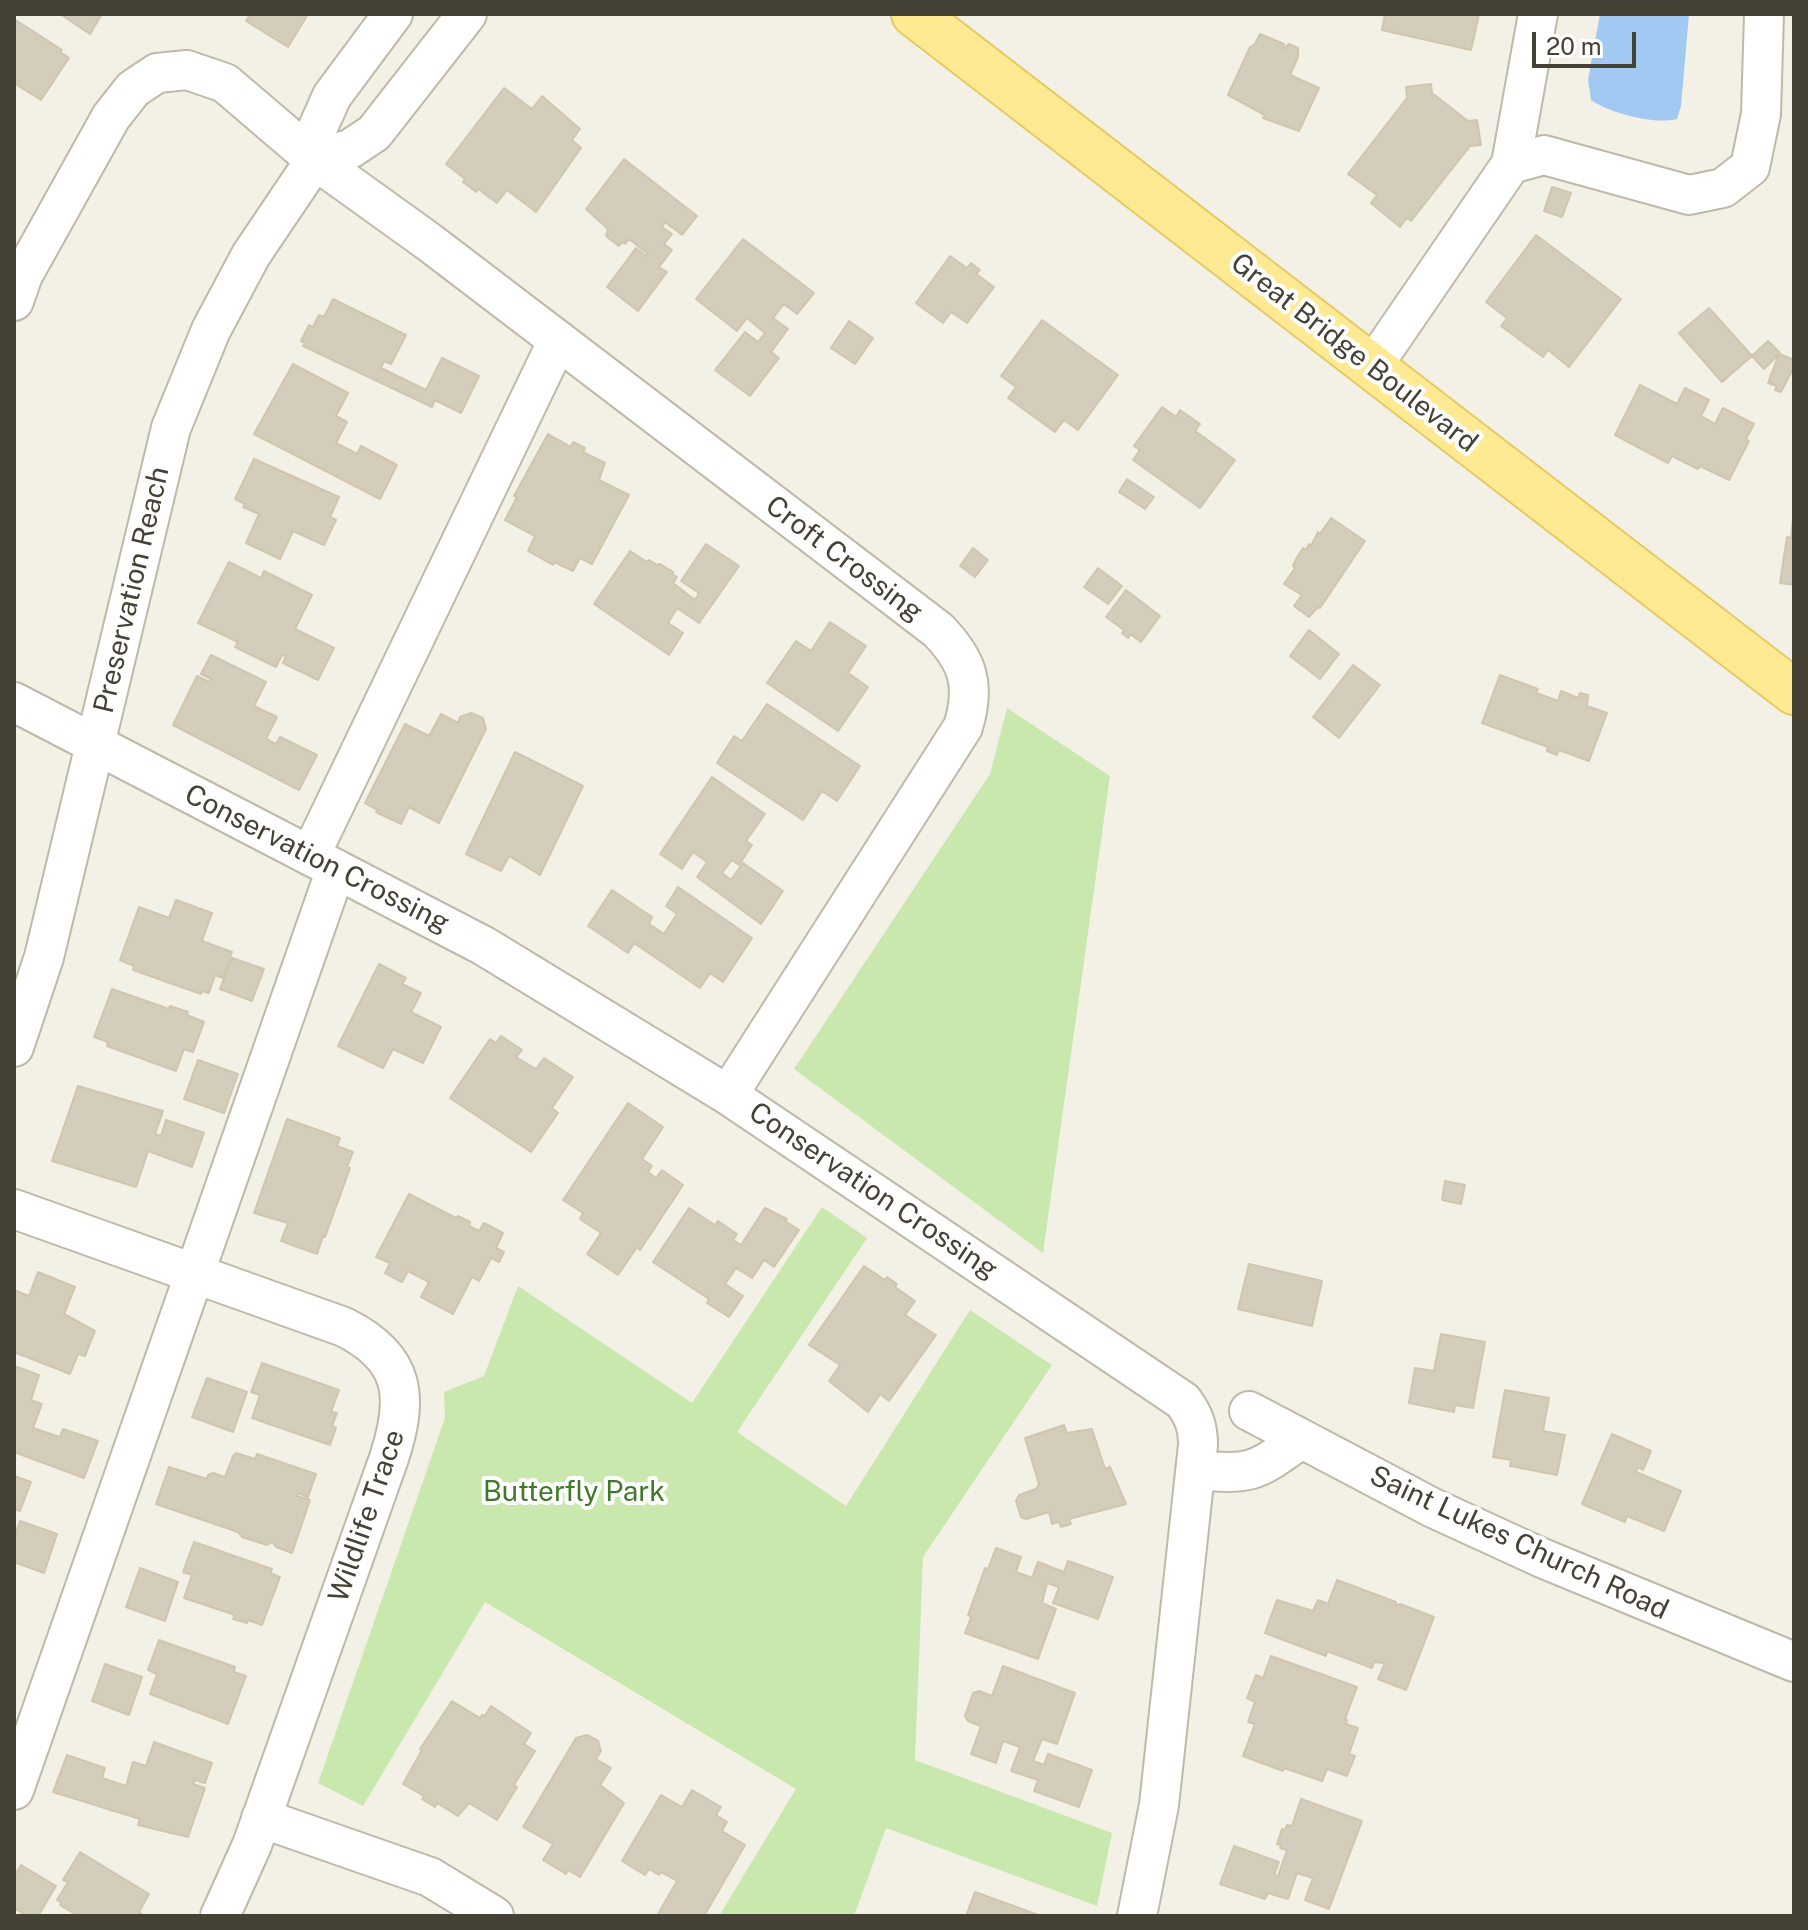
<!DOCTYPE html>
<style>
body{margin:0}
#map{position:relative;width:1808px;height:1930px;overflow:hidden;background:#f3f0e6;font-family:"Public Sans",sans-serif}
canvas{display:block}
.frame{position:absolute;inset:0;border:16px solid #464135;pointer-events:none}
.scale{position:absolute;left:1532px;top:32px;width:104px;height:36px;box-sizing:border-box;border:4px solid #464135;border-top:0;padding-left:10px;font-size:24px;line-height:28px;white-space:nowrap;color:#464135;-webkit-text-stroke:6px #fff;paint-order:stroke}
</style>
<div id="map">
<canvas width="1808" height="1930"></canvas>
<div class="frame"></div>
<div class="scale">20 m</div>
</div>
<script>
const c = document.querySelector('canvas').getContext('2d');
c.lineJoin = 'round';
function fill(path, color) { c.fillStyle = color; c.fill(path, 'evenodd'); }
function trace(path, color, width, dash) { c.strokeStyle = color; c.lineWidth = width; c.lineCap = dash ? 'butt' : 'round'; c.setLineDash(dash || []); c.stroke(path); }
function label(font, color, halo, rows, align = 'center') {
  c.font = font + ' "Public Sans",sans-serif'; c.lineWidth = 8; c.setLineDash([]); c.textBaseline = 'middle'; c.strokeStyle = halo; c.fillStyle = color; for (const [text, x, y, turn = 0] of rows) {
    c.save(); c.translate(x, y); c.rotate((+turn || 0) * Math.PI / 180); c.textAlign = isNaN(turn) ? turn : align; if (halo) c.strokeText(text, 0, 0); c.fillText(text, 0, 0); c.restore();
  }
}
const green = new Path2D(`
 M1007,708l103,68 -67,477 -249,-184 196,-295z
 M822,1207l45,31 -130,194 109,74 124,-196 82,55 -129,192 -8,203 197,73 -15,73 -211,-78 -32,88h-135l77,-127 -311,-187 -122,204 -45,-23 127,-365 -1,-26 40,-16 34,-90 174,117z`);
const water = new Path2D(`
 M1600,14h89l-8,92 -4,13c-23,6 -67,-6 -86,-19l-3,-20z`);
const building = new Path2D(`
 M60,14h42l-12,20z
 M250,14h58l-20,33 -42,-26z
 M1385,14h94l-8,36 -89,-20z
 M14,19l48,31 -2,2 9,6 -28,42 -27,-17z
 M1260,34l24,10 -2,6 7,-6 9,4v9l-8,18 29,13 -20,43 -36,-13 2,-3 -37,-20 22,-48 5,-3z
 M1431,84l1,9 36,28 9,-1 4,25 -11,1 -59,75 -4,-3 -7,9 -29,-24 6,-8 -29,-21 59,-76 -1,-11z
 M504,88l28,21 10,-13 38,33 -8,11 9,8 -45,64 -29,-22 -10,13 -19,-14 -2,3 -13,-10 2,-3 -19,-15z
 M624,159l73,57 -15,19 -17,-13 -3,5 10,7 -8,10 8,6 -13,17 8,5 -29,39 -31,-24 29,-39 10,8 2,-2 -19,-15 -4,5 -3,-2 -3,4 -13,-10 2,-7 -22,-20z
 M1552,187l19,6 -9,24 -18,-6z
 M1536,235l85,64 -52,68 -21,-17 -5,7 -42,-31 6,-8 -21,-16z
 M743,239l71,54 -17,21 -13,-10 -11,14 15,11 -17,23 8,6 -29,38 -35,-26 30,-38 13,10 7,-9 -18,-15 -10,13 -41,-32z
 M950,256l17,12 4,-5 9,7 -4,4 18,13 -27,36 -16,-11 -8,11 -27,-20z
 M333,299l73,36 -15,29 -7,-3 -3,7 45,22 16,-32 37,18 -18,37 -26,-13 -3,7 -129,-61 2,-3 -4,-2 8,-16 4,2 6,-12 5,2z
 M1709,308l43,48 -30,26 -43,-49z
 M1042,320l76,55 -40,55 -14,-10 -9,12 -47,-34 8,-11 -15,-11z
 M849,321l24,17 -18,26 -24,-16z
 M1768,341l12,12 -16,16 -12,-13z
 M1779,354l15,6v7l-13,25 -6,-2 2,-4 -9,-3z
 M293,364l55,29 -12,23 11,6 -11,21 21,11 4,-8 36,19 -17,34 -126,-65z
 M1640,385l37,19 8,-16 24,12 -8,16 14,8 8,-16 31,16 -8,15 3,2 -20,39 -29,-14 -2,3 -26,-13 -4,7 -53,-28z
 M1162,407l14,10 4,-7 20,14 -5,7 40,29 -35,48 -67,-48 7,-10 -6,-4z
 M548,434l23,13 2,-5 12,6 -2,4 22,11 -6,17 30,15 -37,69 -12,-6 -7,13 -19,-9 -1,3 -25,-14 7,-15 -30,-16 12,-23 -3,-1z
 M254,459l85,38 -9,20 6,3 -12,25 -31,-14 -13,28 -34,-16 13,-29 -16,-7 2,-3 -10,-5z
 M1127,479l27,18 -9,12 -26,-17z
 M1331,518l34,23 -45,67 -2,-1 -9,10 -15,-11 8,-11 -18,-11 11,-16 -2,-2 3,-7 7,-11 3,2 3,-6 2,2 7,-14 2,2z
 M1793,519h1v66l-14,-2 7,-46 4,1z
 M706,544l33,22 -40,57 -22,-15 -9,15 15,10 -14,22 -75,-51 36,-53 17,11 2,-2 8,5 3,-1 13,8 -1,2 5,3 -4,6 22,17 4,-7 -18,-12z
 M973,548l15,12 -13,17 -15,-11z
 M229,562l32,16 3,-7 48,24 -17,34 39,19 -16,32 -35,-17 3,-7 -4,-1 -6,12 -41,-20 3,-5 -40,-19z
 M1098,568l24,18 -14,18 -24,-17z
 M1126,590l34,26 -19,26 -11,-8 -2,4 -6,-5 2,-3 -18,-13z
 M830,622l36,24 -18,27 20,14 -30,44 -71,-48 29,-42 15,10z
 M1309,630l30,24 -19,25 -30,-23z
 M211,655l55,27 -12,24 23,11 -11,22 10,5 4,-7 37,18 -18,35 -126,-65 24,-49 12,6 2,-3 -10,-5z
 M1353,665l27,20 -41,53 -26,-21z
 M1500,675l38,14 -2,4 22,8 3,-10 17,7 2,-5 8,2 -1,11 20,7 -18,48 -30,-11 -2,5 -10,-4 1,-4 -66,-24z
 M767,704l93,62 -23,35 -15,-10 -19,29 -86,-57 17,-27 8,5z
 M471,713l12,5 3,11 -47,94 -30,-16 -8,17 -25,-12 2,-2 -13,-7 40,-79 24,12 12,-22 17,9 2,-6z
 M515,752l68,34 -43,89 -31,-19 -8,15 -35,-17z
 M712,777l53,37 -19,27 6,4 -13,20 -7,-5 -10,13 9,7 12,-17 40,28 -22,33 -64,-47 10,-15 -14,-10 -11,17 -22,-15z
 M678,887l74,51 -29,44 -13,-9 -10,15 -66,-45 -6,10 -40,-27 24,-36 40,27 -3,7 15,10 13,-20 -11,-8z
 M176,900l36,13 -10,28 30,11 -9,26 -8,-3 -6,18 -7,-2 -1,3 -68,-24 1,-4 -14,-6 19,-53 30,11z
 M232,958l32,11 -12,32 -32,-12z
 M379,964l27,14 -4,6 19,9 -10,19 30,15 -18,36 -30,-14 -10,19 -45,-22z
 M112,989l57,20 1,-3 18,6 -1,3 17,7 -11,30 -9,-3 -8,22 -69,-25 1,-4 -14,-5z
 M501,1036l21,14 -6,7 20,12 8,-11 29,19 -21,31 6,5 -27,39 -81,-54 40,-59 6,4z
 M198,1060l40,14 -14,39 -40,-14z
 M78,1086l85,25 -8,23 6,2 5,-16 38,13 -12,34 -44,-16 -12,36 -84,-26z
 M628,1103l35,24 -21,32 10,7 -4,6 8,6 6,-8 21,15 -43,65 -3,-3 -19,28 -31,-21 14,-21 -21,-14 3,-6 -20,-13z
 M287,1119l53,19 -3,8 16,6 -6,15 3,1 -25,69 -2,-1 -6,18 -36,-13 7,-18 -34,-10z
 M1445,1181l20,4 -4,19 -19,-4z
 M409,1194l47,24 2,-2 12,6 -1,4 10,5 5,-8 19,10 -7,15 8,4 -5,10 -8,-4 -12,23 -7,-4 -19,37 -32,-17 8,-15 -21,-11 -6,11 -17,-9 5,-10 -14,-6z
 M689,1208l26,17 3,-4 19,13 -4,6 8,5 24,-37 22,11 -2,2 14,9 -25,37 -10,-7 -12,18 -16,-10 -11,16 18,12 -14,21 -22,-14 2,-4 -56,-37z
 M1249,1264l73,17 -10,45 -74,-17z
 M864,1266l21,14 2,-3 10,7 -2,3 20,14 -10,14 31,20 -47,66 -9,-7 -12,18 -39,-31 11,-16 -31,-20z
 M38,1272l37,15 -11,27 31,17 -10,25 -7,-2 -8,20 -56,-22v-62l15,6z
 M1441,1334l44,8 -12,66 -18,-3 -1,7 -45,-9 6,-35 19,3z
 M262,1363l77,27 -8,22 6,1 -5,13 4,2 -6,17 -78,-27 8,-23 -9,-3z
 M14,1366l25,9 -8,25 11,4 -9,24 27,9 3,-8 35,12 -14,37 -70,-26z
 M207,1378l40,14 -14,40 -41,-15z
 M1505,1390l44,8 -6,33 22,4 -8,40 -47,-9 1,-6 -18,-3z
 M1064,1425l3,8 25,-4 13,40 5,-2 16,37 -57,15 2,5 -10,3 -2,-5 -7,2 -3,-12 -23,7 -5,-2 -5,-16 3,-6 17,-6 3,-5 -14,-46z
 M1612,1434l39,17 -8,19 -5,-3 -2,5 45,19 -17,40 -37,-15 -2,6 -43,-18z
 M236,1453l19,6 2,-5 59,20 -8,23 -10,-4 -1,3 13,4 -18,53 -16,-6 -4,-5 -5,3 -25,-8 -4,-5 -82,-28 13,-37 38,12 1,-4 5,-2 12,4 8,-21z
 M14,1476l17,6 -11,29 -5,-2 -1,2z
 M20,1521l37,13 -13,39 -30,-11v-25z
 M194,1542l78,27 -2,4 10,4 -18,48 -14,-5 -1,3 -14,-4 2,-4 -51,-17 8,-23 -9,-3z
 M996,1548l25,9 -5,15 16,6 6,-16 26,10 4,-11 45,16 -15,42 -45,-16 6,-16 -12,-4 -5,20 14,6 -18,50 -73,-26 6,-16 -3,-2 17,-47 3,1z
 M140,1568l38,14 -13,39 -39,-14z
 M1337,1580l59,22 -1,4 5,-2 34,13 -28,73 -28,-11 7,-16 -11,-1 -2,6 -45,-17 -1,5 -61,-23 12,-33 36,11 5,-11 10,4z
 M159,1640l76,27 -1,5 12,4 -18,48 -78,-30 7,-20 -9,-4z
 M1271,1656l86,31 -12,32 2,1 -1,4 12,4 -9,26 6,2 -8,20 -20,-7 -5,12 -38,-13 -1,3 -40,-15 12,-32 -7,-2 7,-20 -8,-4 9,-23 7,3z
 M105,1664l37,13 -13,38 -37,-14z
 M1003,1666l72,27 -18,51 -15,-5 -9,22 11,4 4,-11 44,16 -13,37 -45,-16 4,-11 -27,-9 9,-24 -17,-6 -7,22 -25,-9 10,-28 -13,-5 -3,-5 8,-23 6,-2 13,5z
 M452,1701l28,17 2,-3 3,1 6,-10 40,27 -7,11 11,7 -21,34 3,2 -20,33 -28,-17 -11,13 -21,-13 -2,4 -13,-8 2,-3 -21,-12 19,-34 -2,-1z
 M587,1735l11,6 3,10 -5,8 15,9 -11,17 24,18 -44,74 -12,-7 -2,4 -23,-14 10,-16 -30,-17 53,-89z
 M154,1742l58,21 -7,20 -10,-3 -2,4 12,4 -17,49 -50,-12 2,-6 -87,-27 14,-37 38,13 -3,10 24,8 7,-24 13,4z
 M692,1790l29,17 -5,8 11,7 -5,9 23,14 -41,71h-47l20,-35 -16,-9 -2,3 -10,-6 -4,6 -23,-14 39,-66 21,12z
 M1301,1799l61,22 -33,88 -24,-9 8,-22 -16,-5 -9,26 -20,-6 -3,6 -45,-15 14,-38 45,16 -5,13 4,1 9,-26 -7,-2 1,-3 -4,-1 5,-15 3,1 2,-5 5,1z
 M80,1852l69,42 -10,18 5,4h-66l-18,-11 1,-3 -4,-2 11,-18 -5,-2z
 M21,1865l35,21 -18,30h-11l-13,-8v-32z
 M975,1892l66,24h-75z`);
const minor = new Path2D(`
 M393,14l-61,82 -17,38v26l35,-11 24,-16 93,-119
 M1511,164l33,-9 145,40 34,-7 27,-21 11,-53 3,-100
 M14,301l9,-26 88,-158 22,-28 24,-16 30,-3 38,13 90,77 114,82 509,388c30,31 38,55 25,97l-235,368
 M1372,367l139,-203 27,-150
 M14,702l470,244 244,149 455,306c11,15 15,26 15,44l-39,360 -22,111
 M310,856l248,-516
 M14,1047l30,-90 127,-529 40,-98 40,-75 64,-95
 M14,1209l330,118c62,31 65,70 45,131l-137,387 -32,71
 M1249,1411l184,97 109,50 252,104
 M1196,1470c57,5 59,2 105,-31
 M14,1790l322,-921
 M261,1818l169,59 64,39`);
const major = new Path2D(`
 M914,14l880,678`);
const streetNames = [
 ["Great Bridge Boulevard",1354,353,38],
 ["Croft Crossing",844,559,37],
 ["Preservation Reach",132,590,-77],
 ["Conservation Crossing",317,859,27],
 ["Conservation Crossing",873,1191,34],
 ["Wildlife Trace",367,1516,-71],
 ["Saint Lukes Church Road",1519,1543,25]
];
const parkNames = [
 ["Butterfly Park",574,1492]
];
fill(green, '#c9e8ae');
fill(water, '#a1c9f1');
fill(building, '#d5cdbb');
trace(building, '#d0c6ae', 2);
trace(minor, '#bfb9a8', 42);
trace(major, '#e5ca62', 48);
trace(minor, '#fff', 38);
trace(major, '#ffea93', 44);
label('28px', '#464135', '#fff', streetNames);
label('28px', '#3f7928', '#fff', parkNames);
</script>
